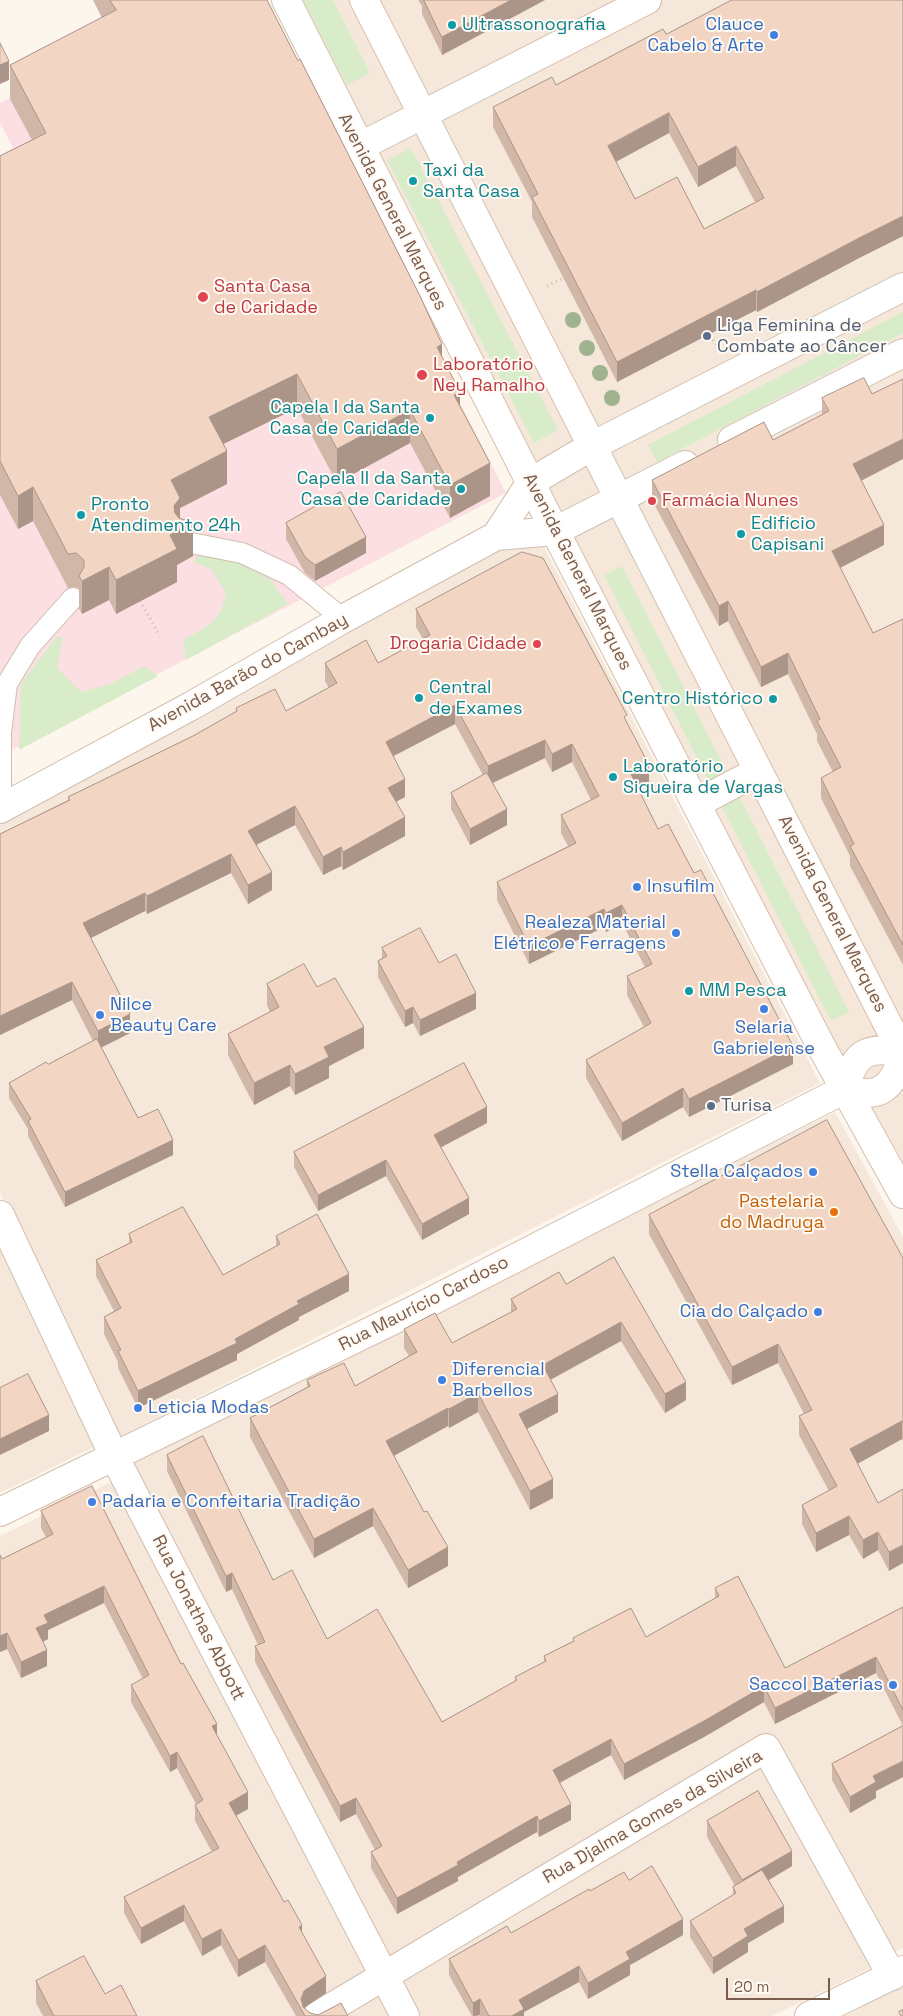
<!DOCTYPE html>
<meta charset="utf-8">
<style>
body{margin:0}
#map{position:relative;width:903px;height:2016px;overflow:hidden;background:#fdf6ec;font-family:"Space Grotesk",sans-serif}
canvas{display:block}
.scale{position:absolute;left:726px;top:1978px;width:104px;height:22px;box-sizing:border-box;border:2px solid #7a5c4d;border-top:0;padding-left:6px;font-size:15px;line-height:18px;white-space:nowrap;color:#7a5c4d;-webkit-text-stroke:4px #fffaf3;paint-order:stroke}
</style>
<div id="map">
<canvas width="903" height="2016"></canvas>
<div class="scale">20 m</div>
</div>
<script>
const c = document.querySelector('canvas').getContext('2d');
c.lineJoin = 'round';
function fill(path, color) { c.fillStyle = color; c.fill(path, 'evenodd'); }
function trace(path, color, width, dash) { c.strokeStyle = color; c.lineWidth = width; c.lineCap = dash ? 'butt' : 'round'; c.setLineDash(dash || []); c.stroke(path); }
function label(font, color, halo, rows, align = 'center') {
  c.font = font + ' "Space Grotesk",sans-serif'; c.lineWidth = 4; c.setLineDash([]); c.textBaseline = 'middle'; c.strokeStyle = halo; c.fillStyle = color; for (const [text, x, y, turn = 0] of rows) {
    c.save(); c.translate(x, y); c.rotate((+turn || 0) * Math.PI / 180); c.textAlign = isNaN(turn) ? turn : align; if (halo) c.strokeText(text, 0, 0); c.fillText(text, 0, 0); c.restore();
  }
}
const residential = new Path2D(`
 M286,0h617v1194z
 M542,543l278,540 -703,355 -117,-245v-373l496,-273z
 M835,1112l68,125v711l-13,6 -117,-210 -384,215 -259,-495z
 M0,1246l94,201 -94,46z
 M115,1480l276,536h-391v-480z
 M758,1763l114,204 -100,49h-352l-17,-35z
 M903,1986v30h-59z`);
const medical = new Path2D(`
 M198,0h57l251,493 -506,263v-601l13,-7 -13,-25v-20z`);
const green = new Path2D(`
 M303,0h30l37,73 -23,12z
 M411,148l147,282 -24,13 -147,-283z
 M903,312v21l-246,129 -9,-17z
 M202,548l42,14 27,18 17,24 -102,56 -3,-20c25,-14 38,-18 43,-48l-15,-23 -18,-7z
 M622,566l227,446 -18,9 -227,-446z
 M57,636l6,2 -6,30 24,24 29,-8 34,-18 14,10 -139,74 2,-66z`);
const path = new Path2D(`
 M547,286l17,-8
 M713,340l5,7
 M140,601l20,35`);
const lane = new Path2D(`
 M186,542l56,11 47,22 54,44
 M1,808v-75l6,-49 23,-38 43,-48`);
const street = new Path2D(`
 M359,147l288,-147
 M732,440l171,-87
 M496,536l35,-54 61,-36 311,-159
 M0,809l191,-103 152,-87 153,-83 59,-5 130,-66
 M0,1215l114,241 291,560
 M317,2016l449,-268 126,228`);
const secondary = new Path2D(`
 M286,0l269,531 266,515 82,148
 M364,0l539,1054
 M696,804l62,-33
 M845,1089c9,-36 22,-44 58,-36
 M0,1512l418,-204 427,-219c36,12 49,-3 58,-35
 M809,2016l94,-46`);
const trees = [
 [573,320],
 [587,348],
 [600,373],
 [612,398]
];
const wall = new Path2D(`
 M93,0h174l175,358 18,50 30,88 -40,22 -40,-75 -73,40 -40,-75 -74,36 4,40 -47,24v10l13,38 -16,9v17l-61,32 -7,-14 -27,14 -3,-5v-20l-3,-2 -8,1 -35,-67 -15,8 -18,-34v-339l32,-16 -22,-41v-34l92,-47z
 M418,0h127l-103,55 -20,-41v-8z
 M903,0v236l-42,21 -104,55 -1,-2 -139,72 -85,-165v-15l-39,-75v-20l63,-22 110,-51zM669,133l29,54 38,-21 19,36 -51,27 -69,-30 -19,-37z
 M822,398l39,83 23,64 -44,23 33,65 30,-14v346l-53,-99v-10l-29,-58v-20l12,-6 -16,-31v-7l-29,-60 -27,13 -33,-66 -9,5 -67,-126v-20l121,-40 49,-25z
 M286,523l80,30 -51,28 -10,-8 -19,-34z
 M416,609l211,113 22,61 -11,6 20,40 135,235 -104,53 -6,-10 -61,34 -36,-63v-18l58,-33 -17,-32v-19l18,-9 -23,-44 -16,9 -2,-5 -75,37 -32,-64v-18l71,-36 -7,-13v-18l30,-15 -19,-38 -20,10 -7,-14 -52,25 14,42 -37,20 -19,-36v-16l32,-18 -28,-51 -62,32 12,41 -9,5 9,34 -62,34 -2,-4 -18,9 -28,-50 -39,20 16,45 -24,14 -17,-31 -84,41 -2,-3 -55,27 40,95 -29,15 37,70 35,37 -108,52 -37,-71v-7l-19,-31v-15l39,-19 45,-23 -21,-41 -72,35v-201l68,-34v-3l125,-61 43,-24v-4l50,3 43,-23 -4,-7v-18h53l45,-24 -7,-12z
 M382,948l57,15 37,46 -56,27 -7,-13 -8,4 -27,-50v-16l4,-3z
 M267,984l50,3 47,61 -35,18v12l-34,17 -5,-9 -36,19 -26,-50v-21l42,-22 -3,-7z
 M487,1123l-46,24 28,67 -47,26 -36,-64 -68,35 -24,-44v-15z
 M649,1215l254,43v183l-1,-2 -45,25 21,39 25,-14 -14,82 -11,-21 -15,9 -14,-24 -33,17 -14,-28v-19l27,-14 -30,-56v-19l5,-2 -26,-51 -46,22 -83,-151z
 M129,1234l94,41 53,-29v-10l73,55 -50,26v3l-62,34v6l-99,48 -20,-40v-6l-14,-28v-17l10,-6 -18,-35v-16l33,-17z
 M614,1257l72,143 -21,13 -44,-72 -70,38 7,33 -31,17 26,69 -23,12 -52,-98 -29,16 -1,-2 -54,30 54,110 -40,22 -35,-62 -59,32 -64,-121v-19l57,-31v-7l48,6 54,-30 -5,-8v-19l48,14 59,-31v-13l55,-15z
 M167,1455l106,125 54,59 115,83 73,-41v-4l29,-15v-6l29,-15v-3l73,-1 69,-39v-10l70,80 118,-61v170l-27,14v7l-26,15 -18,-33v-16l71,-38 -27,-53 -101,51 -11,-22 -60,35 -80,43 -13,-25 -51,28 11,37 -32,17 -2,-5 -79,45v4l-61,33 -26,-46v-16l4,-2 -19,-36 -16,8 -85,-160v-16l3,-1 -26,-56 -6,3 -59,-121z
 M92,1486l125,249 31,74 -12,7 48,86 18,31 24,60 -22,15 6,5 8,2 30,1h-52l-31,-54 -27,15 -17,-32 -19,11 -18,-35 -43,23 -17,-31v-16l88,-45 -17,-31v-16l1,-1 -19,-36 -7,4 -39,-70v-17l12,-6 -39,-76 -56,27v9l-5,3 4,24 -26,12 -14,-29 -7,3v-97l2,4 44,-22 -5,-9v-17z
 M707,1821l85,45 -23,14 15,42 -36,21v9l-35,22 -23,-37v-16l43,-26v-8l2,-1 -28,-49z
 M629,1880l54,55 -53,30v10l-42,24 -9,-17 -55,30v4h-44v-1l-2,1h-6l-23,-41v-16l62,-26 79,-42z
 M36,1981l69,13 32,22h-94l-7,-13z`);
const shadedWall = new Path2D(`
 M511,0h34l-103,55v-18z
 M9,61v19l-9,4v-19z
 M669,113v20l-61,33v-20z
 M736,146v20l-38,21v-20z
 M903,216v20l-42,21 -104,55v-20l104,-55z
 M756,290v20l-139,72v-20z
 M442,344v34l-5,-31z
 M297,374v34l-88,43v-34z
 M460,392v33l-6,-30z
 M410,410v33l-73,40v-34z
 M903,439v20l-50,26v-21z
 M227,451v33l-47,24v21l13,-6v33l-16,9v17l-61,32v-34l55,-100z
 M490,463v33l-40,22v-33z
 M33,487v34l-15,8v-33z
 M884,525v20l-52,27v-21z
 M366,537v16l-51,28v-16z
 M109,567v33l-27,14v-33z
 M728,601v20l-9,5v-20z
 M788,653v21l-27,13v-20z
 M455,705v19l-69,36v-18z
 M545,740v18l-57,27v-19z
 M572,744v18l-20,10v-18z
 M649,765v18l-18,9v-18z
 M405,779v18l-17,9v-18z
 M295,806v19l-47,24v-18z
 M507,809v16l-37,20v-16z
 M405,817v19l-62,34v-18z
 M341,847v19l-18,9v-18z
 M231,854v19l-84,41v-18z
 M272,872v18l-24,14v-19z
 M145,893v18l-62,31v-19z
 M622,905v18l-16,9v-19z
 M604,909v18l-75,37v-18z
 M72,982v18l-72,35v-19z
 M476,993v16l-56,27v-16z
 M413,1007v16l-8,4v-16z
 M130,1014v19l-32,16v-18z
 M364,1027v21l-35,18v12l-34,17v-21l29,-27z
 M793,1046v18l-104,53v-18z
 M290,1065v21l-36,19v-22z
 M683,1088v19l-61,34v-18z
 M487,1107v16l-53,28v-16z
 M173,1140v15l-108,52v-15z
 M386,1160v16l-68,35v-16z
 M469,1198v16l-47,26v-16z
 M349,1274v17l-50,26v3l-62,34v6l-99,48v-17l97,-52 62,-38z
 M621,1322v19l-78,43v-19z
 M778,1344v19l-46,22v-18z
 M686,1382v18l-21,13v-19z
 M478,1393v19l-29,16v-19z
 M558,1394v18l-39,21v-19z
 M448,1408v18l-62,34v-19z
 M49,1415v16l-49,24v-16z
 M902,1421v18l-52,29v-19z
 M553,1479v19l-23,12v-19z
 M373,1508v18l-59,32v-19z
 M849,1516v19l-33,17v-19z
 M878,1532v18l-15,9v-19z
 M903,1545v18l-14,8v-19z
 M448,1547v19l-40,22v-18z
 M232,1573v16l-6,3v-16z
 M104,1586v17l-56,27v9l-12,6v-17l8,-13z
 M7,1633v16l-7,3v-16z
 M47,1650v16l-26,12v-16z
 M876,1657v16l-101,51v-16z
 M764,1686v16l-60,35 -80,43v-16z
 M217,1724v16l-5,-14z
 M611,1739v16l-58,31v-16z
 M177,1752v16l-7,4v-16z
 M903,1761v16l-27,14v7l-26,15v-16l23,-21z
 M248,1792v17l-19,10v-16z
 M356,1798v16l-16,8v-16z
 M571,1804v16l-32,17v-16z
 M537,1816v16l-79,45v4l-61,33v-16l60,-36z
 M792,1851v15l-50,30v-16z
 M184,1905v16l-43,23v-16z
 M784,1906v16l-36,21v9l-35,22v-16l31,-29z
 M683,1919v16l-53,30v10l-42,24v-16l38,-31z
 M302,1925v17l-3,-15z
 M221,1929v16l-19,11v-17z
 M265,1945v17l-27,15v-17z
 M579,1966v16l-55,30v4h-12l7,-16z
 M326,1976v17l-22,15 -3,-9 3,-8z
 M480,1999v16l-7,1v-13z`);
const building = new Path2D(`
 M110,0h157l31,61 2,-2 119,235 23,50 -5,3 23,45 -6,3 36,68 -40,22 -40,-75 -73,39 -40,-75 -88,43 18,34 -56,29 9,18 -6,8 1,7 4,5 14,5 -23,12 7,14 -61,31 -7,-13 -27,14 -3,-5 5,-9v-7l-8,-7 -8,1 -35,-67 -15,9 -18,-35v-305l46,-23 -36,-68 106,-55z
 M424,0h87l-69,37z
 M732,0h171v216l-42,21 -104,55 -1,-2 -139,72 -85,-165 6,-3 -45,-87 59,-30 4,8 107,-56 3,5zM669,113l29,54 38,-21 28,52 -60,31 -27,-52 -42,22 -27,-53z
 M0,43l9,18 -9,4z
 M864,378l8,16 31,-15v60l-50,25 31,61 -52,26 41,82 30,-14v326l-53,-99 4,-2 -33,-66 20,-11 -24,-46 3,-2 -32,-66 -27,14 -33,-66 -9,5 -67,-126 112,-58 9,18 56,-29 -7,-13z
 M341,492l25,45 -51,28 -10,-8 -19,-34z
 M522,552l21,6 84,157 -3,2 25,48 -18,9 27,55 10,-5 26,49 7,-3 92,176 -104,53 -6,-11 -61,35 -36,-63 65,-37 -24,-47 25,-12 -30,-59 -16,8 -2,-4 -75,37 -32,-64 79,-39 -15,-28 38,-19 -27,-52 -20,10 -7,-14 -57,26 -33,-61 -69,37 19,37 -17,9 17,29 -62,35 -2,-5 -18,10 -28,-51 -47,25 24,41 -24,13 -17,-31 -84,42 -2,-3 -62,30 47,91 -32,17 -26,-49 -72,34v-182l70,-34 -2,-3 125,-61 44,-25 -1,-3 39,-19 11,22 51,-28 -12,-20 41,-23 12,23 52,-28 -14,-26z
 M487,773l20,36 -37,20 -19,-36z
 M420,928l19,35 17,-9 20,39 -56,27 -7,-13 -8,4 -27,-50 9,-5 -5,-8z
 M304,964l13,23 18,-9 29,49 -40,20 5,10 -34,17 -5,-9 -36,18 -26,-49 51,-27 -12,-23z
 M97,1039l41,79 20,-9 15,31 -108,52 -37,-71 3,-2 -22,-36 37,-21 2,2z
 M464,1063l23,44 -53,28 35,63 -47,26 -36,-64 -68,35 -24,-43z
 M827,1120l76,138v164l-1,-1 -52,28 28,54 25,-14v56l-14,7 -11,-20 -15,8 -14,-24 -33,17 -14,-28 35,-19 -38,-70 13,-6 -34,-66 -46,23 -83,-152z
 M183,1207l40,68 57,-31 -4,-8 41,-22 32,60 -52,27 2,3 -64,35 2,4 -99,48 -20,-40 3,-1 -17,-33 17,-9 -25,-48 36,-18 -3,-8z
 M614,1257l72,125 -21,12 -44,-72 -78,43 15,29 -39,20 34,65 -23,12 -52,-98 -29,16 -1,-1 -62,33 38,71 3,-1 21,36 -40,23 -35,-62 -59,31 -64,-121 60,-32 -3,-6 37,-17 11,23 62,-34 -13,-23 31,-16 17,30 65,-34 -6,-10 48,-27 7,12z
 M28,1374l21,41 -49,24v-51z
 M203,1436l70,144 19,-10 35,69 50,-30 65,113 75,-42 -2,-3 31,-16 -2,-5 30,-15 -1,-3 58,-30 15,29 73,-41 -4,-8 23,-12 47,92 118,-61v103l-27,-53 -101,51 -11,-22 -60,35 -80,43 -13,-25 -58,31 18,34 -32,17 -2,-5 -80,46 1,3 -61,33 -26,-46 11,-6 -26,-48 -16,8 -85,-160 10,-4 -33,-69 -6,3 -59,-121z
 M92,1486l89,178 2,-1 34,61 -5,2 36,66 -19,11 55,99 4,-2 14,25 -3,2 27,49 -22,15 -3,8 2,8 7,6 8,2 23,-12 7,13h-43l-40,-71 -27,15 -17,-31 -19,10 -18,-34 -43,23 -17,-31 95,-49 -24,-43 8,-5 -26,-48 -7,4 -39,-71 18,-10 -45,-89 -60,29 4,8 -12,5 11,22 -26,12 -14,-29 -7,3v-81l2,4 51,-25 -12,-23z
 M903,1726v35l-30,15 3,6 -26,15 -18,-33z
 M758,1791l34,60 -50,29 -35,-59z
 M652,1866l31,53 -57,33 4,7 -42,24 -9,-17 -60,34 5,9 -12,7h-23l-9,-17 -7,4 -24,-44 58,-33 4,7 78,-44 1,2 34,-19 5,8z
 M762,1870l22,36 -40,23 4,7 -35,22 -23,-37 46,-28 -3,-6z
 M84,1956l21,38 16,-9 16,31h-83l-18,-35z
 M903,2010v6h-2l-2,-4z`);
const markers = [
 [452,25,5,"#0f9aa8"],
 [774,35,5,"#3f7fe0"],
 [413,181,5,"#0f9aa8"],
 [203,297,6,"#e0444e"],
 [707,336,5,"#5c6f8a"],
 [422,375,6,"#e0444e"],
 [430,418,5,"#0f9aa8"],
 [461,489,5,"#0f9aa8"],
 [652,501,5,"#e0444e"],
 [81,515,5,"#0f9aa8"],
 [741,534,5,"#0f9aa8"],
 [537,644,5,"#e0444e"],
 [419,698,5,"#0f9aa8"],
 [773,699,5,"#0f9aa8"],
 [613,777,5,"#0f9aa8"],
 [637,887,5,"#3f7fe0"],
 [676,933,5,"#3f7fe0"],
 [689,991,5,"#0f9aa8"],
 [764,1009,5,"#3f7fe0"],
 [100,1015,5,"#3f7fe0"],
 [711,1106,5,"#5c6f8a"],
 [813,1172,5,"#3f7fe0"],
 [834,1212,5,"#e8710a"],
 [818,1312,5,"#3f7fe0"],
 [442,1380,5,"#3f7fe0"],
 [138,1408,5,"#3f7fe0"],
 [92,1502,5,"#3f7fe0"],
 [893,1685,5,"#3f7fe0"]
];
const cultureNames = [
 ["Ultrassonografia",462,25],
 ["Taxi da",423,171],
 ["Santa Casa",423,192],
 ["Capela I da Santa",420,408,"right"],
 ["Casa de Caridade",420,429,"right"],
 ["Capela II da Santa",451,479,"right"],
 ["Casa de Caridade",451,500,"right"],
 ["Pronto",91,505],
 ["Atendimento 24h",91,526],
 ["Edifício",751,524],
 ["Capisani",751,545],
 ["Central",429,688],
 ["de Exames",429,709],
 ["Centro Histórico",763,699,"right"],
 ["Laboratório",623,767],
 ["Siqueira de Vargas",623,788],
 ["MM Pesca",699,991]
];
const shopNames = [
 ["Clauce",764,25],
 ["Cabelo & Arte",764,46],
 ["Insufilm",647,887,"left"],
 ["Realeza Material",666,923],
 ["Elétrico e Ferragens",666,944],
 ["Nilce",110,1005,"left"],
 ["Beauty Care",110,1026,"left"],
 ["Selaria",764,1028,"center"],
 ["Gabrielense",764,1049,"center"],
 ["Stella Calçados",803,1172],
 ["Cia do Calçado",808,1312],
 ["Diferencial",452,1370,"left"],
 ["Barbellos",452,1391,"left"],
 ["Leticia Modas",148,1408,"left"],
 ["Padaria e Confeitaria Tradição",102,1502,"left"],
 ["Saccol Baterias",883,1685]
];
const streetNames = [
 ["Avenida General Marques",392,212,63],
 ["Avenida General Marques",577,572,63],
 ["Avenida Barão do Cambay",248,673,-29],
 ["Avenida General Marques",832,914,63],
 ["Rua Maurício Cardoso",424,1304,-27],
 ["Rua Jonathas Abbott",198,1618,63],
 ["Rua Djalma Gomes da Silveira",653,1817,-30]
];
const healthNames = [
 ["Santa Casa",214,287],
 ["de Caridade",214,308],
 ["Laboratório",433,365],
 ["Ney Ramalho",433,386],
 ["Farmácia Nunes",662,501],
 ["Drogaria Cidade",527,644,"right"]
];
const serviceNames = [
 ["Liga Feminina de",717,326],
 ["Combate ao Câncer",717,347],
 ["Turisa",721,1106]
];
const foodNames = [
 ["Pastelaria",824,1202],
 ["do Madruga",824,1223]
];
fill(residential, '#f5e8da');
fill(medical, '#fbdfe3');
fill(green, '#d8ecc9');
trace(lane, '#d1beb0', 22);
trace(street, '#d1beb0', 30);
trace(secondary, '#d6c0b0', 30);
trace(path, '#d9b8a5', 3, [1, 4]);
trace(lane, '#fff', 20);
trace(street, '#fff', 28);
trace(secondary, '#fff', 28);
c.fillStyle = '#a0b28e';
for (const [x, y] of trees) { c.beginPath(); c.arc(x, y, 8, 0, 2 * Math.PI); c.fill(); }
fill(wall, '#d1b7a8');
fill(shadedWall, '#aa9588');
fill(building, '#f3d5c3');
trace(building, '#aa9588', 1);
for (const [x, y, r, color] of markers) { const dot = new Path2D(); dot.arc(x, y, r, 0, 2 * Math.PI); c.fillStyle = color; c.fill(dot); trace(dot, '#fffaf3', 2); }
label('18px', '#0d838f', '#fffaf3', cultureNames, 'left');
label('18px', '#366cbe', '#fffaf3', shopNames, 'right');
label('18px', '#7a5c4d', '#fffaf3', streetNames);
label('18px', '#be3a42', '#fffaf3', healthNames, 'left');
label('18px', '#4e5e75', '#fffaf3', serviceNames, 'left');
label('18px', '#c56008', '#fffaf3', foodNames, 'right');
</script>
